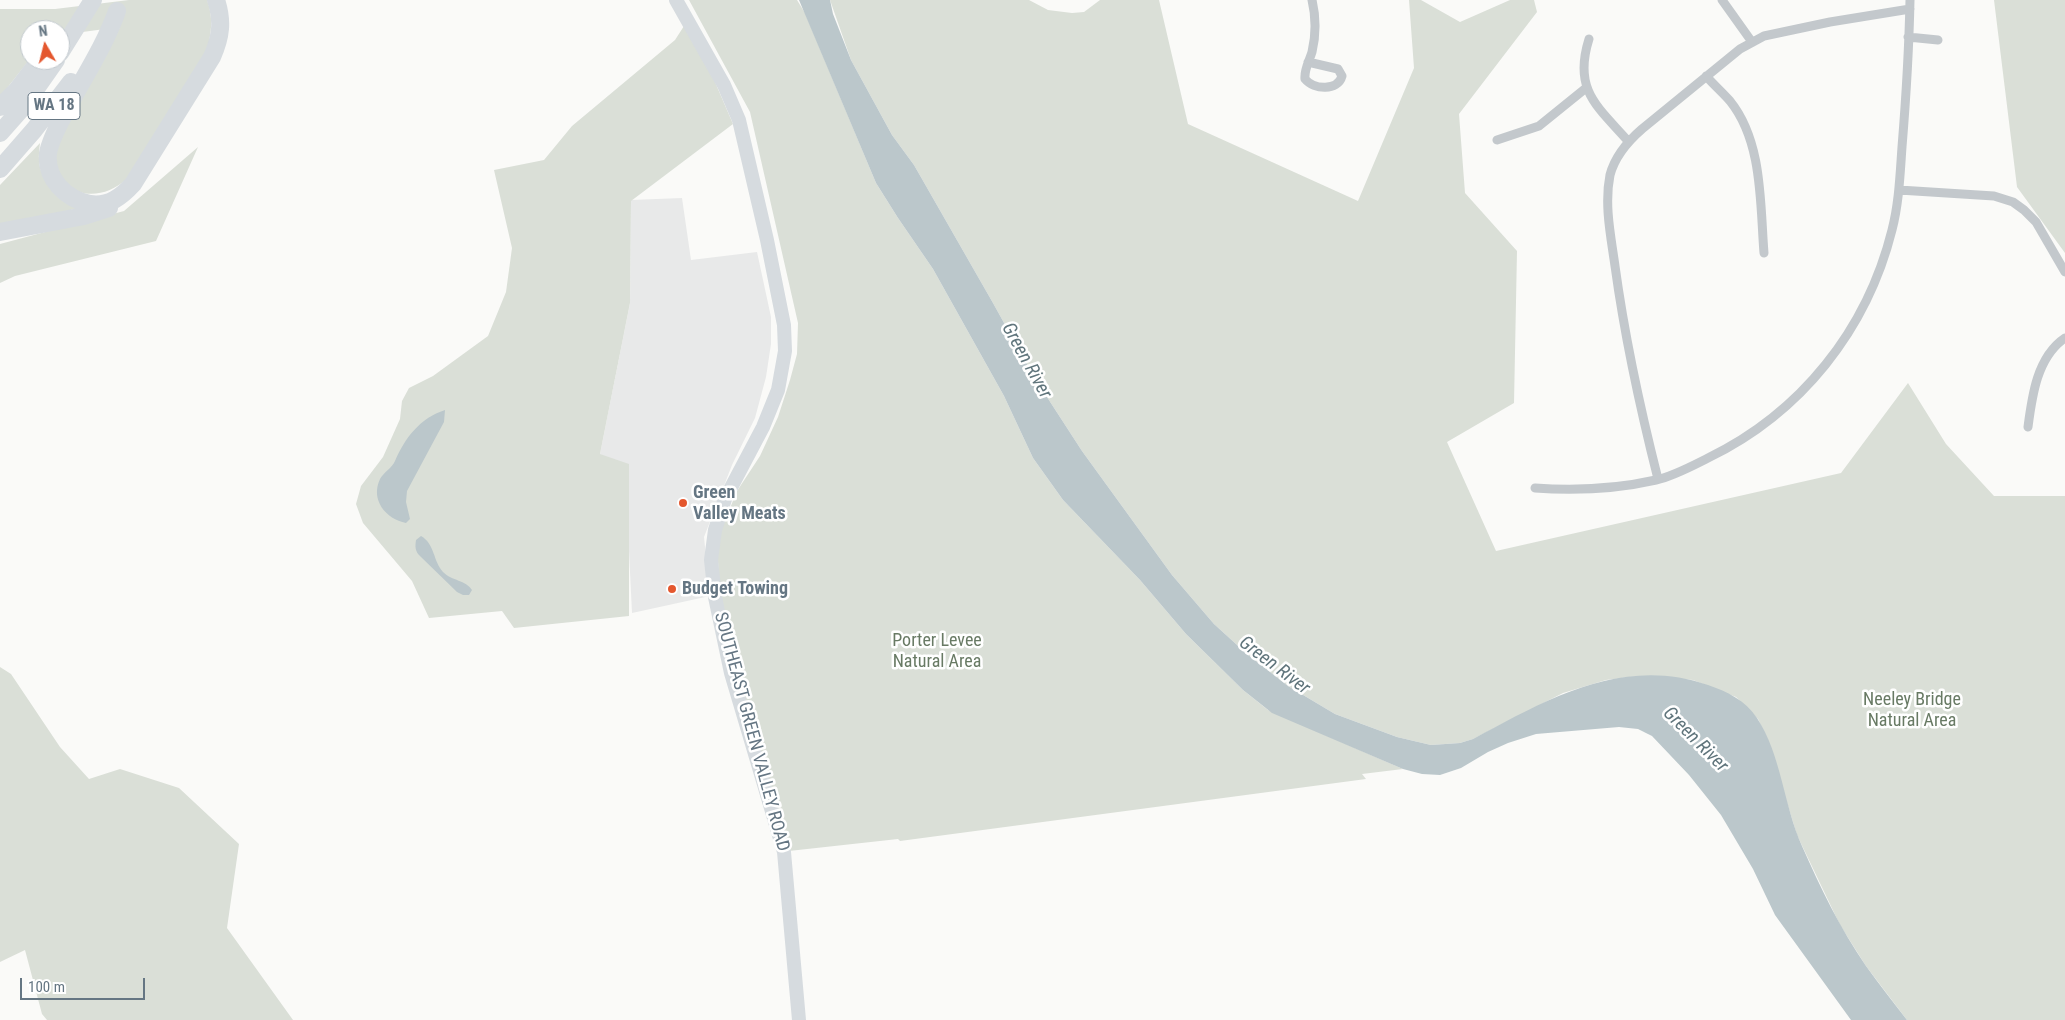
<!DOCTYPE html>
<style>
body{margin:0}
#map{position:relative;width:2065px;height:1020px;overflow:hidden;background:#fafaf8;font-family:"Roboto Condensed",sans-serif}
canvas{display:block}
.north{position:absolute;left:20px;top:20px;width:50px;height:50px;box-sizing:border-box;background:#fff;border:1px solid #c1c8cd;border-radius:50%;rotate:352deg;font-size:14px;font-weight:700;line-height:20px;text-align:center;color:#657683}
.north::after{content:'';display:block;margin:auto;width:18px;height:22px;background:#e4572e;clip-path:polygon(50% 0,100% 100%,50% 72%,0 100%)}
.scale{position:absolute;left:20px;top:978px;width:125px;height:22px;box-sizing:border-box;border:2px solid #657683;border-top:0;padding-left:6px;font-size:15px;line-height:18px;white-space:nowrap;color:#657683;-webkit-text-stroke:4px #fff;paint-order:stroke}
</style>
<div id="map">
<canvas width="2065" height="1020"></canvas>
<div class="north">N</div>
<div class="scale">100 m</div>
</div>
<script>
const c = document.querySelector('canvas').getContext('2d');
c.lineJoin = 'round';
function fill(path, color) { c.fillStyle = color; c.fill(path, 'evenodd'); }
function trace(path, color, width, dash) { c.strokeStyle = color; c.lineWidth = width; c.lineCap = dash ? 'butt' : 'round'; c.setLineDash(dash || []); c.stroke(path); }
function label(font, color, halo, rows, align = 'center') {
  c.font = font + ' "Roboto Condensed",sans-serif'; c.lineWidth = 5; c.setLineDash([]); c.textBaseline = 'middle'; c.strokeStyle = halo; c.fillStyle = color; for (const [text, x, y, turn = 0] of rows) {
    c.save(); c.translate(x, y); c.rotate((+turn || 0) * Math.PI / 180); c.textAlign = isNaN(turn) ? turn : align; if (halo) c.strokeText(text, 0, 0); c.fillText(text, 0, 0); c.restore();
  }
}
const built = new Path2D(`
 M682,198l9,62 66,-8 14,65v27l-5,33 -11,41 -23,47 -28,72 6,59 -78,17 -4,-82 -28,-77 30,-151 1,-103z`);
const green = new Path2D(`
 M129,0h78c7,18 4,34 0,51l-80,128c-24,21 -58,22 -71,-12 -2,-5 -1,-13 -1,-19l65,-121 -60,8v-5h-30v29l-30,38v-88h55z
 M689,0h108l8,13 71,170 22,35 35,51 71,127 29,62 30,42 77,80 46,54 57,56 25,20 135,59 -41,5 4,5 -466,62 -2,-2 -109,12 -43,-143 -26,-104 -3,-64 20,-49 23,-35 18,-39 12,-37 7,-26 1,-31 -48,-211z
 M830,0h199l19,10 24,3 12,-1 16,-12h59l29,124 170,77 56,-133 -5,-68h12l39,22 50,-22h24l3,12 -78,102 6,79 52,58 -3,152 -67,39 49,109 345,-78 67,-90 38,61 48,52h71v524h-158l-41,-54 -26,-41 -43,-90 -30,-97 -9,-19 -22,-22 -43,-17 -41,-4 -23,1 -23,3 -43,13 -90,46 -13,4 -29,2 -34,-8 -62,-23 -47,-28 -41,-32 -33,-30 -42,-49 -90,-124 -48,-74 -41,-74 -79,-138 -22,-30 -41,-75z
 M1994,0h71v253l-48,-66z
 M684,26l31,56 18,42 -102,77 -1,102 -30,151 29,10v152l-115,12 -12,-17 -73,7 -17,-37 -49,-58 -7,-19 5,-18 22,-29 17,-38 2,-18 7,-13 24,-12 55,-40 18,-44 6,-44 -18,-78 50,-10 28,-34 103,-86z
 M40,143c-6,39 13,45 40,65l-80,17v-40z
 M198,147l-42,94 -141,35 -15,7v-39l124,-33z
 M0,667l11,7 49,73 29,32 31,-10 59,19 60,56 -12,84 66,92h-246l-5,-6 -17,-64 -25,12z`);
const water = new Path2D(`
 M799,0h31l3,14 18,46 41,75 22,30 79,138 41,74 48,74 90,124 42,49 33,30 41,32 47,28 62,23 34,8 29,-2 13,-4c73,-39 149,-84 235,-54 20,7 37,15 49,33 24,36 27,88 45,128 18,41 38,82 64,120 13,18 27,36 41,54h-56l-76,-105 -22,-46 -32,-54 -32,-40 -37,-39 -14,-7 -19,-2 -83,7 -28,9 -20,9 -27,16 -21,7 -18,-1 -19,-5 -131,-56 -29,-23 -57,-56 -46,-54 -77,-80 -30,-42 -29,-62 -71,-127 -35,-51 -22,-35z
 M445,410l-1,12 -37,69 -1,11 4,17 -4,4c-20,-4 -36,-23 -26,-44 4,-7 12,-11 15,-18 10,-23 25,-43 50,-51z
 M421,536c14,8 12,25 22,36 9,9 23,8 29,18l-3,5h-6l-6,-3 -37,-36c-5,-5 -5,-9 -4,-16z`);
const street = new Path2D(`
 M1722,0l30,42
 M1908,37l30,3
 M1589,39c-16,51 8,67 39,102
 M1308,62l30,7 4,7c-4,15 -28,14 -37,3 -1,-10 4,-17 7,-27 4,-17 4,-35 0,-52
 M1706,76c8,9 17,17 24,25 33,41 30,103 34,152
 M1497,140l42,-14 47,-38
 M1899,190l95,6 19,6 11,8 12,12 29,50
 M2028,427c4,-31 9,-70 37,-89
 M1658,479c-18,-71 -33,-140 -43,-213 -4,-29 -11,-61 -5,-91 5,-19 17,-33 32,-46l98,-80 24,-13 66,-14 80,-13
 M1535,488c41,3 81,1 121,-8 18,-4 36,-14 52,-22 93,-45 159,-128 184,-228 7,-27 8,-55 10,-83 4,-49 7,-98 8,-147`);
const secondary = new Path2D(`
 M676,0l48,85 15,35 28,120 17,85 1,26 -7,39 -15,37 -38,72 -10,31 -4,30 4,37 16,76 53,179 15,168`);
const highway = new Path2D(`
 M117,11c-12,34 -32,64 -49,96 -7,14 -17,30 -20,46 -3,26 18,46 42,51 19,3 32,-8 43,-20l79,-127c9,-20 11,-36 4,-57
 M60,53l33,-53
 M0,107l17,-17 23,-30
 M0,133l23,-26 33,-47
 M0,169l34,-39 37,-48
 M0,232l84,-16 25,-8`);
const markers = [
 [683,503,5,"#e4572e"],
 [672,589,5,"#e4572e"]
];
const shields = [
 [54,106,52]
];
const shieldNames = [
 ["WA 18",54,106]
];
const poiNames = [
 ["Green",693,493],
 ["Valley Meats",693,514],
 ["Budget Towing",682,589]
];
const parkNames = [
 ["Porter Levee",937,641],
 ["Natural Area",937,662],
 ["Neeley Bridge",1912,700],
 ["Natural Area",1912,721]
];
const streetNames = [
 ["SOUTHEAST GREEN VALLEY ROAD",751,732,75]
];
const waterNames = [
 ["Green River",1026,361,61],
 ["Green River",1274,666,37],
 ["Green River",1695,740,45]
];
fill(built, '#e8e9e9');
fill(green, '#dadfd7');
fill(water, '#bbc7cb');
trace(street, '#c3c8cc', 9);
trace(secondary, '#d6dbdf', 14);
trace(highway, '#d6dbdf', 18);
for (const [x, y, r, color] of markers) { const dot = new Path2D(); dot.arc(x, y, r, 0, 2 * Math.PI); c.fillStyle = color; c.fill(dot); trace(dot, '#fff', 2); }
for (const [x, y, w] of shields) { const box = new Path2D(); box.roundRect(x - w / 2, y - 13.5, w, 27, 4); c.fillStyle = '#fff'; c.fill(box); trace(box, '#657683', 1); }
label('bold 16px', '#657683', null, shieldNames);
label('bold 18px', '#657683', '#fff', poiNames, 'left');
label('18px', '#687a64', '#fff', parkNames);
label('18px', '#657683', '#fff', streetNames);
label('italic 19px', '#60757c', '#fff', waterNames);
</script>
